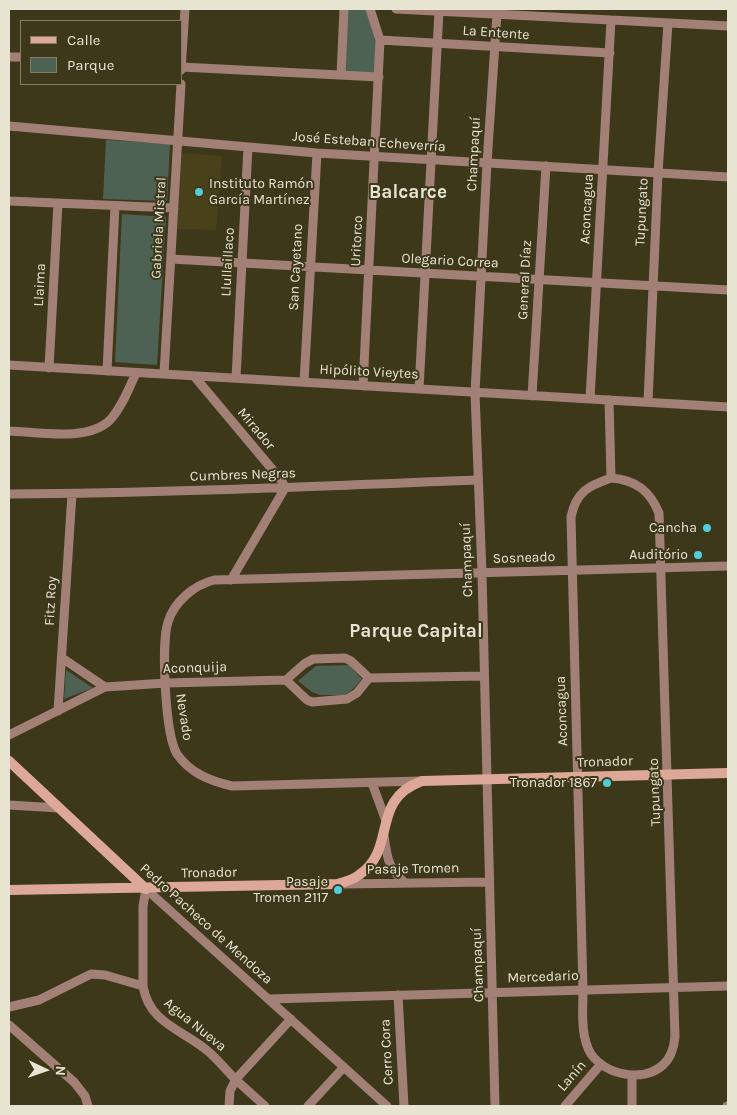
<!DOCTYPE html>
<meta charset="utf-8">
<style>
body{margin:0}
#map{position:relative;width:737px;height:1115px;overflow:hidden;background:#3e381a;font-family:Karla,sans-serif}
canvas{display:block}
.frame{position:absolute;inset:0;border:10px solid #e7e4d2;pointer-events:none}
.legend{position:absolute;left:20px;top:20px;width:162px;height:65px;box-sizing:border-box;background:#3e381a;border:1px solid #827d64;margin:0;padding:6px 9px;list-style:none;font-size:15px;color:#e7e4d2}
.legend li{display:flex;align-items:center;gap:10px;height:25px}
.legend b{width:25px;border:1px solid #827d64}
.north{position:absolute;left:20px;top:1045px;width:50px;height:50px;-webkit-text-stroke:4px #3e381a;paint-order:stroke;rotate:93deg;font-size:14px;font-weight:700;line-height:20px;text-align:center;color:#e7e4d2}
.north::after{content:'';display:block;margin:auto;width:18px;height:22px;background:#e7e4d2;clip-path:polygon(50% 0,100% 100%,50% 72%,0 100%)}
</style>
<div id="map">
<canvas width="737" height="1115"></canvas>
<div class="frame"></div>
<ul class="legend">
<li><b style="height:6px;background:#dea898"></b>Calle</li>
<li><b style="height:14px;background:#4e6254"></b>Parque</li>
</ul>
<div class="north">N</div>
</div>
<script>
const c = document.querySelector('canvas').getContext('2d');
c.lineJoin = 'round';
function fill(path, color) { c.fillStyle = color; c.fill(path, 'evenodd'); }
function trace(path, color, width, dash) { c.strokeStyle = color; c.lineWidth = width; c.lineCap = dash ? 'butt' : 'round'; c.setLineDash(dash || []); c.stroke(path); }
function label(font, color, halo, rows, align = 'center') {
  c.font = font + ' Karla,sans-serif'; c.lineWidth = 4; c.setLineDash([]); c.textBaseline = 'middle'; c.strokeStyle = halo; c.fillStyle = color; for (const [text, x, y, turn = 0] of rows) {
    c.save(); c.translate(x, y); c.rotate((+turn || 0) * Math.PI / 180); c.textAlign = isNaN(turn) ? turn : align; if (halo) c.strokeText(text, 0, 0); c.fillText(text, 0, 0); c.restore();
  }
}
const built = new Path2D(`
 M181,153l41,3 -6,74 -39,-1z`);
const green = new Path2D(`
 M347,10h19l11,33 -1,31 -32,-1z
 M106,140l64,4 -3,57 -64,-2z
 M122,214l44,3 -9,148 -42,-3z
 M349,665l13,14 -10,11 -7,5h-25l-8,-3 -14,-11 18,-15z
 M66,670l27,18 -29,11z`);
const stream = new Path2D(`
 M9,1106h1`);
const street = new Path2D(`
 M396,9l332,17
 M380,40l230,13
 M9,57h12
 M181,67l198,10
 M181,70l4,-61
 M341,75l3,-66
 M9,126l308,27 411,24
 M9,201l165,7
 M171,259l557,31
 M9,365l719,42
 M49,368l9,-165
 M107,371l8,-165
 M164,374l17,-290
 M194,376l88,105 3,7 -54,92
 M236,378l12,-231
 M304,382l13,-229
 M363,386l17,-346 -10,-31
 M419,389l20,-378
 M532,396l14,-230
 M590,399l21,-379
 M609,400l2,78
 M648,402l10,-229 10,-150
 M9,431c29,1 79,11 101,-11 12,-13 19,-32 26,-47
 M611,478c25,2 39,13 48,35l16,524c-1,10 -4,21 -12,28 -20,18 -57,10 -72,-11 -11,-17 -8,-45 -8,-64l-12,-473c5,-25 17,-31 40,-39z
 M9,494c156,-1 312,-8 469,-14
 M62,658l43,29
 M286,680l21,20 5,2 35,-3 10,-6 12,-15
 M58,711l14,-217
 M9,735l96,-48 61,-4 120,-3 18,-16 9,-5 32,-1 6,3 18,17 115,-2
 M421,781l-189,5c-22,-5 -42,-13 -55,-32 -12,-20 -16,-110 -9,-132 6,-20 26,-37 46,-42l514,-14
 M372,783l14,38
 M9,805l50,3
 M384,835c3,23 4,33 21,48
 M344,884l145,-2
 M398,995l6,111
 M269,999l459,-13
 M9,1007l30,-7 52,-26 14,1 38,11
 M9,1025l65,57 11,14 3,10
 M632,1075v31
 M229,1106l1,-15 6,-12 55,-60
 M265,1106c-9,-8 -19,-17 -29,-26 -9,-9 -17,-19 -27,-28 -25,-22 -60,-28 -66,-66v-80l3,-17 241,217
 M308,1106l36,-39
 M495,1106l-13,-533 -7,-180 12,-230 10,-149
 M565,1106l36,-42
 M727,1106h1`);
const secondary = new Path2D(`
 M9,761l137,128
 M9,890l328,-6c8,-2 16,-4 22,-9 39,-26 10,-75 63,-94l306,-8`);
const markers = [
 [199,192,5,"#52ccd6"],
 [707,528,5,"#52ccd6"],
 [698,555,5,"#52ccd6"],
 [607,783,5,"#52ccd6"],
 [338,890,5,"#52ccd6"]
];
const streetNames = [
 ["La Entente",496,33,4],
 ["José Esteban Echeverría",369,142,4],
 ["Champaquí",474,154,-87],
 ["Aconcagua",587,209,-87],
 ["Tupungato",642,212,-87],
 ["Gabriela Mistral",159,228,-87],
 ["Uritorco",357,241,-87],
 ["Olegario Correa",450,261,3],
 ["Llullaillaco",228,262,-87],
 ["San Cayetano",296,267,-87],
 ["General Díaz",525,280,-87],
 ["Llaima",40,285,-87],
 ["Hipólito Vieytes",369,372,3],
 ["Mirador",256,429,50],
 ["Cumbres Negras",243,475,-2],
 ["Sosneado",524,558,-2],
 ["Champaquí",467,560,-92],
 ["Fitz Roy",51,601,-87],
 ["Aconquija",195,668,-2],
 ["Aconcagua",562,711,-92],
 ["Nevado",184,717,81],
 ["Tronador",605,762,-2],
 ["Tupungato",655,792,-92],
 ["Pasaje Tromen",413,869,-1],
 ["Tronador",209,873,-1],
 ["Pedro Pacheco de Mendoza",206,924,42],
 ["Champaquí",478,965,-92],
 ["Mercedario",543,977,-2],
 ["Agua Nueva",195,1025,39],
 ["Cerro Cora",387,1052,-93],
 ["Lanín",572,1076,-49]
];
const poiNames = [
 ["Instituto Ramón",209,184,"left"],
 ["García Martínez",209,200,"left"],
 ["Cancha",697,528],
 ["Auditório",688,555],
 ["Tronador 1867",597,783],
 ["Pasaje",328,882],
 ["Tromen 2117",328,898]
];
const districtNames = [
 ["Balcarce",408,193],
 ["Parque Capital",416,632]
];
fill(built, '#49411a');
fill(green, '#4e6254');
trace(stream, '#47605e', 2.5);
trace(street, '#a28076', 9);
trace(secondary, '#dea898', 10);
for (const [x, y, r, color] of markers) { const dot = new Path2D(); dot.arc(x, y, r, 0, 2 * Math.PI); c.fillStyle = color; c.fill(dot); trace(dot, '#3e381a', 2); }
label('14px', '#e7e4d2', '#3e381a', streetNames);
label('14px', '#e7e4d2', '#3e381a', poiNames, 'right');
label('bold 19px', '#e7e4d2', '#3e381a', districtNames);
</script>
